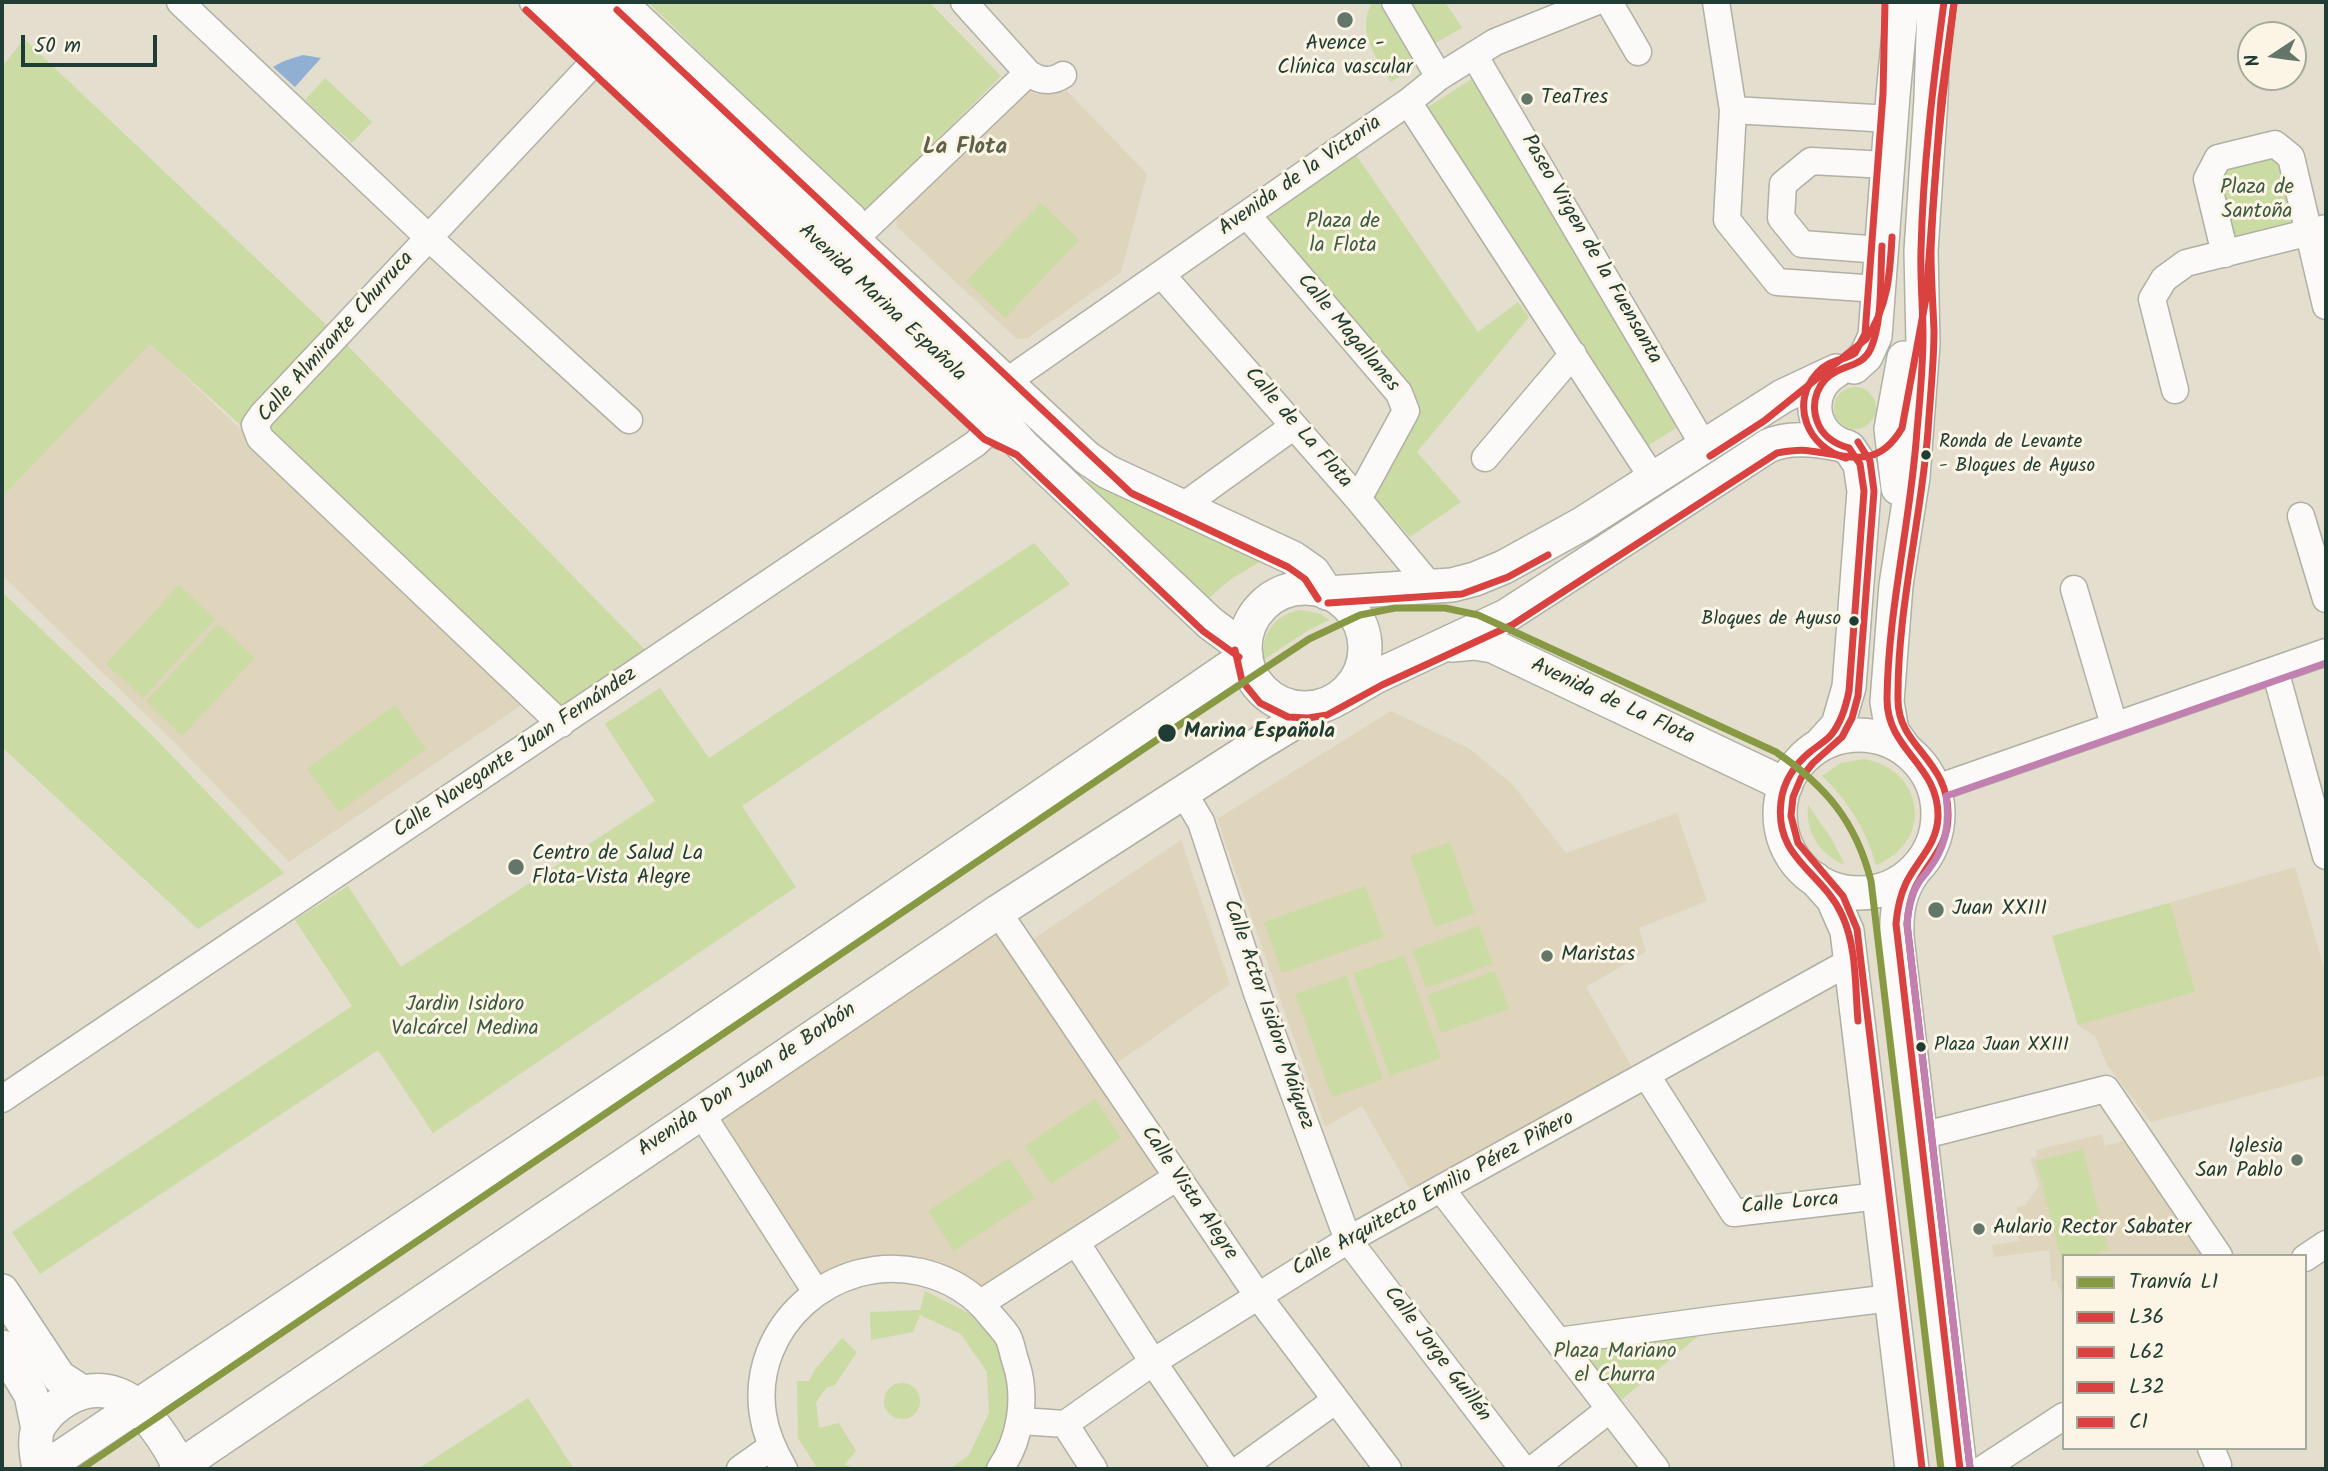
<!DOCTYPE html>
<meta charset="utf-8">
<style>
body{margin:0}
#map{position:relative;width:2328px;height:1471px;overflow:hidden;background:#e3decd;font-family:Kalam,sans-serif}
canvas{display:block}
.frame{position:absolute;inset:0;border:4px solid #1f3d34;pointer-events:none}
.legend{position:absolute;left:2062px;top:1254px;width:245px;height:196px;box-sizing:border-box;background:#fcf5e5;border:2px solid #a4ab9e;margin:0;padding:9px 12px;list-style:none;font-size:21px;color:#1f3d34}
.legend li{display:flex;align-items:center;gap:14px;height:35px}
.legend b{width:35px;border:2px solid #a4ab9e}
.north{position:absolute;left:2237px;top:21px;width:70px;height:70px;box-sizing:border-box;background:#fcf5e5;border:2px solid #a4ab9e;border-radius:50%;rotate:257deg;font-size:19px;font-weight:700;line-height:28px;text-align:center;color:#1f3d34}
.north::after{content:'';display:block;margin:auto;width:24px;height:32px;background:#64756a;clip-path:polygon(50% 0,100% 100%,50% 72%,0 100%)}
.scale{position:absolute;left:21px;top:35px;width:136px;height:32px;box-sizing:border-box;border:4px solid #1f3d34;border-top:0;padding-left:9px;font-size:21px;line-height:24px;white-space:nowrap;color:#1f3d34;-webkit-text-stroke:5px #fcf5e5;paint-order:stroke}
</style>
<div id="map">
<canvas width="2328" height="1471"></canvas>
<div class="frame"></div>
<ul class="legend">
<li><b style="height:9px;background:#889943"></b>Tranvía L1</li>
<li><b style="height:9px;background:#da4241"></b>L36</li>
<li><b style="height:9px;background:#da4240"></b>L62</li>
<li><b style="height:9px;background:#da4241"></b>L32</li>
<li><b style="height:9px;background:#da4240"></b>C1</li>
</ul>
<div class="north">N</div>
<div class="scale">50 m</div>
</div>
<script>
const c = document.querySelector('canvas').getContext('2d');
c.lineJoin = 'round';
function fill(path, color) { c.fillStyle = color; c.fill(path, 'evenodd'); }
function trace(path, color, width, dash) { c.strokeStyle = color; c.lineWidth = width; c.lineCap = dash ? 'butt' : 'round'; c.setLineDash(dash || []); c.stroke(path); }
function label(font, color, halo, rows, align = 'center') {
  c.font = font + ' Kalam,sans-serif'; c.lineWidth = 6; c.setLineDash([]); c.textBaseline = 'middle'; c.strokeStyle = halo; c.fillStyle = color; for (const [text, x, y, turn = 0] of rows) {
    c.save(); c.translate(x, y); c.rotate((+turn || 0) * Math.PI / 180); c.textAlign = isNaN(turn) ? turn : align; if (halo) c.strokeText(text, 0, 0); c.fillText(text, 0, 0); c.restore();
  }
}
const built = new Path2D(`
 M1027,90l10,4h17l13,-3 80,83 -26,98 -93,66 -11,1 -120,-112 -1,-12z
 M150,343l376,359 -237,160 -112,-117 -175,-170v-78z
 M1391,711l79,38 42,35 54,69 111,-40 30,88 -68,27 7,24 -60,35 46,80 -221,124 -49,-85 -37,21 -108,-308z
 M1181,840l49,144 -113,79 -84,-124z
 M2295,867l31,108v100l-175,47 -44,-57 -12,-29 -17,-11 -26,-89z
 M1006,924l171,253 -196,126 -78,-35 -87,24 -106,-167z
 M2102,1134l3,12 18,-5 80,115h-139v43l-8,-19 -4,2 -3,-32 -55,7 -2,-12 27,-4 -2,-34 8,-1 14,-21 -9,-27 7,-1 -1,-7z`);
const green = new Path2D(`
 M648,2h281l72,74 -137,137z
 M1372,2h6l39,63 -26,17c-15,-26 -35,-49 -19,-80z
 M1410,2h35l17,26 -27,15z
 M24,39l313,296 311,318 -86,59 -412,-368 -148,153v-430z
 M1475,77l204,349 -33,21 -221,-338z
 M325,78l47,44 -20,21 -47,-43z
 M2275,144l33,89 -83,21 -7,-96z
 M1356,155l122,177 40,-30 11,15 -112,135 44,50 -51,35 -40,-45 44,-101 -158,-165z
 M1041,203l38,37 -74,78 -39,-37z
 M1834 408a21 21 0 1 1 42 0a21 21 0 1 1-42 0Z
 M1091,478l177,79 -37,22 -24,21 -122,-116z
 M1034,543l36,41 -328,222 54,81 -363,246 -55,-83 -338,224 -28,-42 340,-226 -57,-86 53,-34 53,81 254,-166 -50,-77 55,-36 49,70z
 M179,585l36,34 -72,79 -37,-34z
 M2,592l150,143 132,138 -86,56 -196,-182z
 M1301,610l20,4 8,6 -22,11 -44,29c-2,-26 11,-45 38,-50z
 M218,624l37,34 -73,78 -36,-35z
 M395,705l31,44 -87,63 -32,-43z
 M1864,759c61,11 70,83 12,106 -9,-34 -28,-65 -54,-89l19,-13z
 M1808,805l23,33 14,27c-27,-12 -39,-32 -37,-60z
 M1450,842l25,71 -40,14 -25,-71z
 M1365,886l19,51 -102,36 -18,-51z
 M2170,903l25,89 -117,33 -26,-89z
 M1479,926l14,38 -67,24 -14,-38z
 M1404,955l37,103 -51,18 -37,-103z
 M1495,971l14,38 -68,24 -14,-38z
 M1346,976l37,103 -51,18 -37,-103z
 M1095,1099l26,39 -70,46 -26,-38z
 M2083,1149l25,101 -21,6h-23v6h-2l-26,-101z
 M1009,1158l26,40 -81,53 -26,-40z
 M925,1291l51,26 19,19 13,26 3,59 -24,48h-37l19,-14 20,-42 -2,-41 -26,-38 -41,-19 -7,17 -42,8 -1,-28 50,-2z
 M1719,1319l-109,90 -52,-68z
 M842,1338l15,14 -23,34 -7,1 -11,15 3,26 20,-5 17,28 -11,13 10,5h-37l-20,-31 -1,-57h12l6,-12z
 M884 1401a18 18 0 1 1 36 0a18 18 0 1 1-36 0Z
 M528,1398l46,71h-156z`);
const water = new Path2D(`
 M303,55l18,3 -26,29 -22,-20c9,-6 20,-9 30,-12z`);
const minor = new Path2D(`
 M180,2l249,236 200,182
 M533,2l458,429 10,5
 M624,2l229,215
 M1395,2l44,75
 M1609,2l29,50
 M1716,2l17,108 -6,110 50,62 101,7
 M1474,55l230,391
 M1028,73c12,8 23,10 35,2
 M1408,102l246,378
 M1733,110l158,9
 M1247,215l152,178 7,18 -48,88
 M838,230l27,-1 163,-156 -64,-71
 M1881,250l-79,-6 -21,-26 2,-34 28,-23 76,4
 M2225,254l-18,-75 11,-21 57,-14 16,13 35,149
 M1161,274l197,225 73,88
 M1019,373l389,-271 31,-25 56,-35 100,-40
 M2175,390l-23,-91 12,-20 22,-16 140,-35
 M1485,458l88,-104
 M1183,506l111,-80
 M2301,516l25,83
 M2074,589l40,136
 M2275,670l51,186
 M561,724l-301,-286 -5,-13 7,-10 334,-355
 M1934,789l392,-137
 M1183,792l18,30 56,171 91,247 175,229
 M999,911l7,13 252,372 130,173
 M1647,1076l87,137 145,-17
 M2,1099l973,-655 39,-36
 M701,1113l115,179
 M1921,1136l185,-47 113,167
 M1442,1190l214,279
 M1076,1242l77,120 73,107
 M2305,1258l21,-14
 M981,1303l196,-126
 M1558,1341l161,-22 172,-21
 M1021,1421l44,3 88,-62 195,-122 503,-279
 M1065,1424l29,45
 M2211,1448l7,17
 M740,1469l31,-22
 M784,1469c-10,-17 -18,-34 -21,-54 -14,-89 72,-163 158,-143 29,7 52,20 70,44 6,7 13,14 17,21 4,8 5,18 8,26 11,34 5,76 -16,106
 M1240,1469l96,-69
 M1533,1469l77,-60
 M1983,1469l81,-53`);
const major = new Path2D(`
 M559,2l420,394 44,50 187,177 35,26
 M598,2l489,456 21,14 185,86 20,14 14,21
 M1854,367l12,-11 9,-20 18,-241 9,-93
 M1836,371c-33,19 -26,66 11,76
 M1898,488l-7,-59 13,-71
 M1245 648a60 60 0 1 1 120 0a60 60 0 1 1-120 0Z
 M1327,593l125,-8 23,-6 29,-12 78,-43 201,-128 49,-23
 M1452,645l22,-2 19,3 293,139
 M1339,698l38,-22 129,-60 262,-170c21,-10 48,-6 70,-2
 M1780 814a79 79 0 1 1 158 0a79 79 0 1 1-158 0Z
 M1820,745l18,-20 11,-38 15,-196 -4,-27 -11,-16
 M1905,749l-13,-18 -5,-29 9,-117 17,-108 10,-133 -2,-93 10,-153 3,-96
 M1914,871c-15,20 -18,42 -17,66l63,532
 M1815,879l18,20 14,32 65,538
 M2,1291l57,86 23,15
 M2,1347l29,48 7,34
 M39,1469c-2,-12 -5,-26 -2,-38 2,-7 8,-13 12,-18 21,-20 47,-30 75,-16 21,11 47,50 56,72
 M43,1469l638,-426 565,-387
 M176,1469l823,-558 253,-163 71,-43`);
const bus1 = new Path2D(`
 M1944,2c-11,82 -21,165 -23,248 -1,29 2,57 2,85 0,32 -3,64 -6,95 -6,90 -29,179 -30,269 0,52 52,65 51,118 -1,28 -21,43 -32,66 -6,13 -9,27 -10,41l64,545
 M1849,448l11,16 4,27 -15,200c-3,15 -8,32 -18,44 -6,7 -14,11 -21,17 -15,12 -27,30 -29,50 -7,57 41,69 61,113 15,32 13,72 16,106
 M1849,448c-14,-4 -27,-12 -32,-27 -7,-19 1,-41 20,-50 14,-7 27,-7 34,-23 12,-28 9,-72 11,-102`);
const bus2 = new Path2D(`
 M526,10l458,429 33,16 186,176 36,26
 M617,10l514,483 157,74 17,12 13,20
 M1710,456l54,-35 102,-82c22,-32 24,-65 26,-102
 M1328,603l134,-9 46,-17 40,-22
 M1235,650l7,31 18,22 28,14 20,1 19,-3 55,-30 130,-60 265,-172c11,-2 22,-4 33,-2 38,4 67,20 92,-23l24,-130 15,-199 13,-96`);
const bus3 = new Path2D(`
 M1858,442l12,19 4,30 -16,205 -6,22 -10,19 -29,26 -12,15 -8,19 -2,19 7,27 45,53 14,33 65,539
 M1846,458c-38,-10 -57,-54 -29,-85 11,-13 26,-12 38,-20l10,-19 18,-240 2,-92`);
const bus4 = new Path2D(`
 M1954,3c-10,82 -20,165 -23,248 0,27 2,53 3,80 0,33 -4,67 -6,100 -7,90 -31,179 -30,269 0,48 52,59 50,117 0,30 -21,46 -33,71 -5,11 -7,24 -8,36l63,544`);
const bus5 = new Path2D(`
 M1970,1468l-63,-544c1,-15 4,-30 12,-42 7,-9 14,-17 19,-27 10,-19 11,-39 8,-59l380,-133`);
const tram1 = new Path2D(`
 M81,1469l1086,-736 142,-94 51,-24 35,-7h50l33,7 298,137c50,34 80,70 95,129l70,588`);
const markers = [
 [1345,20,9,"#64756a"],
 [1527,99,7,"#64756a"],
 [1926,455,6,"#1f3d34"],
 [1854,621,6,"#1f3d34"],
 [1167,733,10,"#1f3d34"],
 [516,867,9,"#64756a"],
 [1936,910,9,"#64756a"],
 [1547,956,7,"#64756a"],
 [1921,1047,6,"#1f3d34"],
 [2297,1160,7,"#64756a"],
 [1979,1229,7,"#64756a"]
];
const busNames = [
 ["Ronda de Levante",1939,444],
 ["- Bloques de Ayuso",1939,468],
 ["Bloques de Ayuso",1841,621,"right"],
 ["Plaza Juan XXIII",1934,1047]
];
const poiNames = [
 ["Avence -",1345,45,"center"],
 ["Clínica vascular",1345,69,"center"],
 ["TeaTres",1541,99],
 ["Centro de Salud La",532,855],
 ["Flota-Vista Alegre",532,879],
 ["Juan XXIII",1952,910],
 ["Maristas",1561,956],
 ["Iglesia",2283,1148,"right"],
 ["San Pablo",2283,1172,"right"],
 ["Aulario Rector Sabater",1993,1229]
];
const streetNames = [
 ["Avenida de la Victoria",1301,177,-35],
 ["Paseo Virgen de la Fuensanta",1590,250,60],
 ["Avenida Marina Española",881,304,43],
 ["Calle Magallanes",1347,334,50],
 ["Calle Almirante Churruca",337,338,-48],
 ["Calle de La Flota",1297,429,49],
 ["Avenida de La Flota",1612,703,25],
 ["Calle Navegante Juan Fernández",516,754,-34],
 ["Calle Actor Isidoro Máiquez",1267,1015,71],
 ["Avenida Don Juan de Borbón",748,1081,-34],
 ["Calle Vista Alegre",1188,1194,56],
 ["Calle Arquitecto Emilio Pérez Piñero",1434,1195,-29],
 ["Calle Lorca",1790,1205,-5],
 ["Calle Jorge Guillén",1436,1355,53]
];
const parkNames = [
 ["Plaza de",2257,189],
 ["Santoña",2257,213],
 ["Plaza de",1343,223],
 ["la Flota",1343,247],
 ["Jardin Isidoro",465,1006],
 ["Valcárcel Medina",465,1030],
 ["Plaza Mariano",1615,1353],
 ["el Churra",1615,1377]
];
const stopNames = [
 ["Marina Española",1184,733]
];
const neighbourhoodNames = [
 ["La Flota",965,149]
];
fill(built, '#dfd5bd');
fill(green, '#cadba3');
fill(water, '#90b0d3');
trace(minor, '#b0b0a4', 29);
trace(major, '#b0b0a4', 36);
trace(minor, '#fbfaf8', 26);
trace(major, '#fbfaf8', 33);
trace(bus1, '#da4241', 7);
trace(bus2, '#da4240', 7);
trace(bus3, '#da4241', 7);
trace(bus4, '#da4240', 7);
trace(bus5, '#c180af', 7);
trace(tram1, '#889943', 7);
for (const [x, y, r, color] of markers) { const dot = new Path2D(); dot.arc(x, y, r, 0, 2 * Math.PI); c.fillStyle = color; c.fill(dot); trace(dot, '#fcf5e5', 2.5); }
label('19px', '#1f3d34', '#fcf5e5', busNames, 'left');
label('21px', '#1f3d34', '#fcf5e5', poiNames, 'left');
label('21px', '#1f3d34', '#fcf5e5', streetNames);
label('21px', '#3d5c43', '#fcf5e5', parkNames);
label('bold 21px', '#1f3d34', '#fcf5e5', stopNames, 'left');
label('bold 23px', '#5e624a', '#fcf5e5', neighbourhoodNames);
</script>
